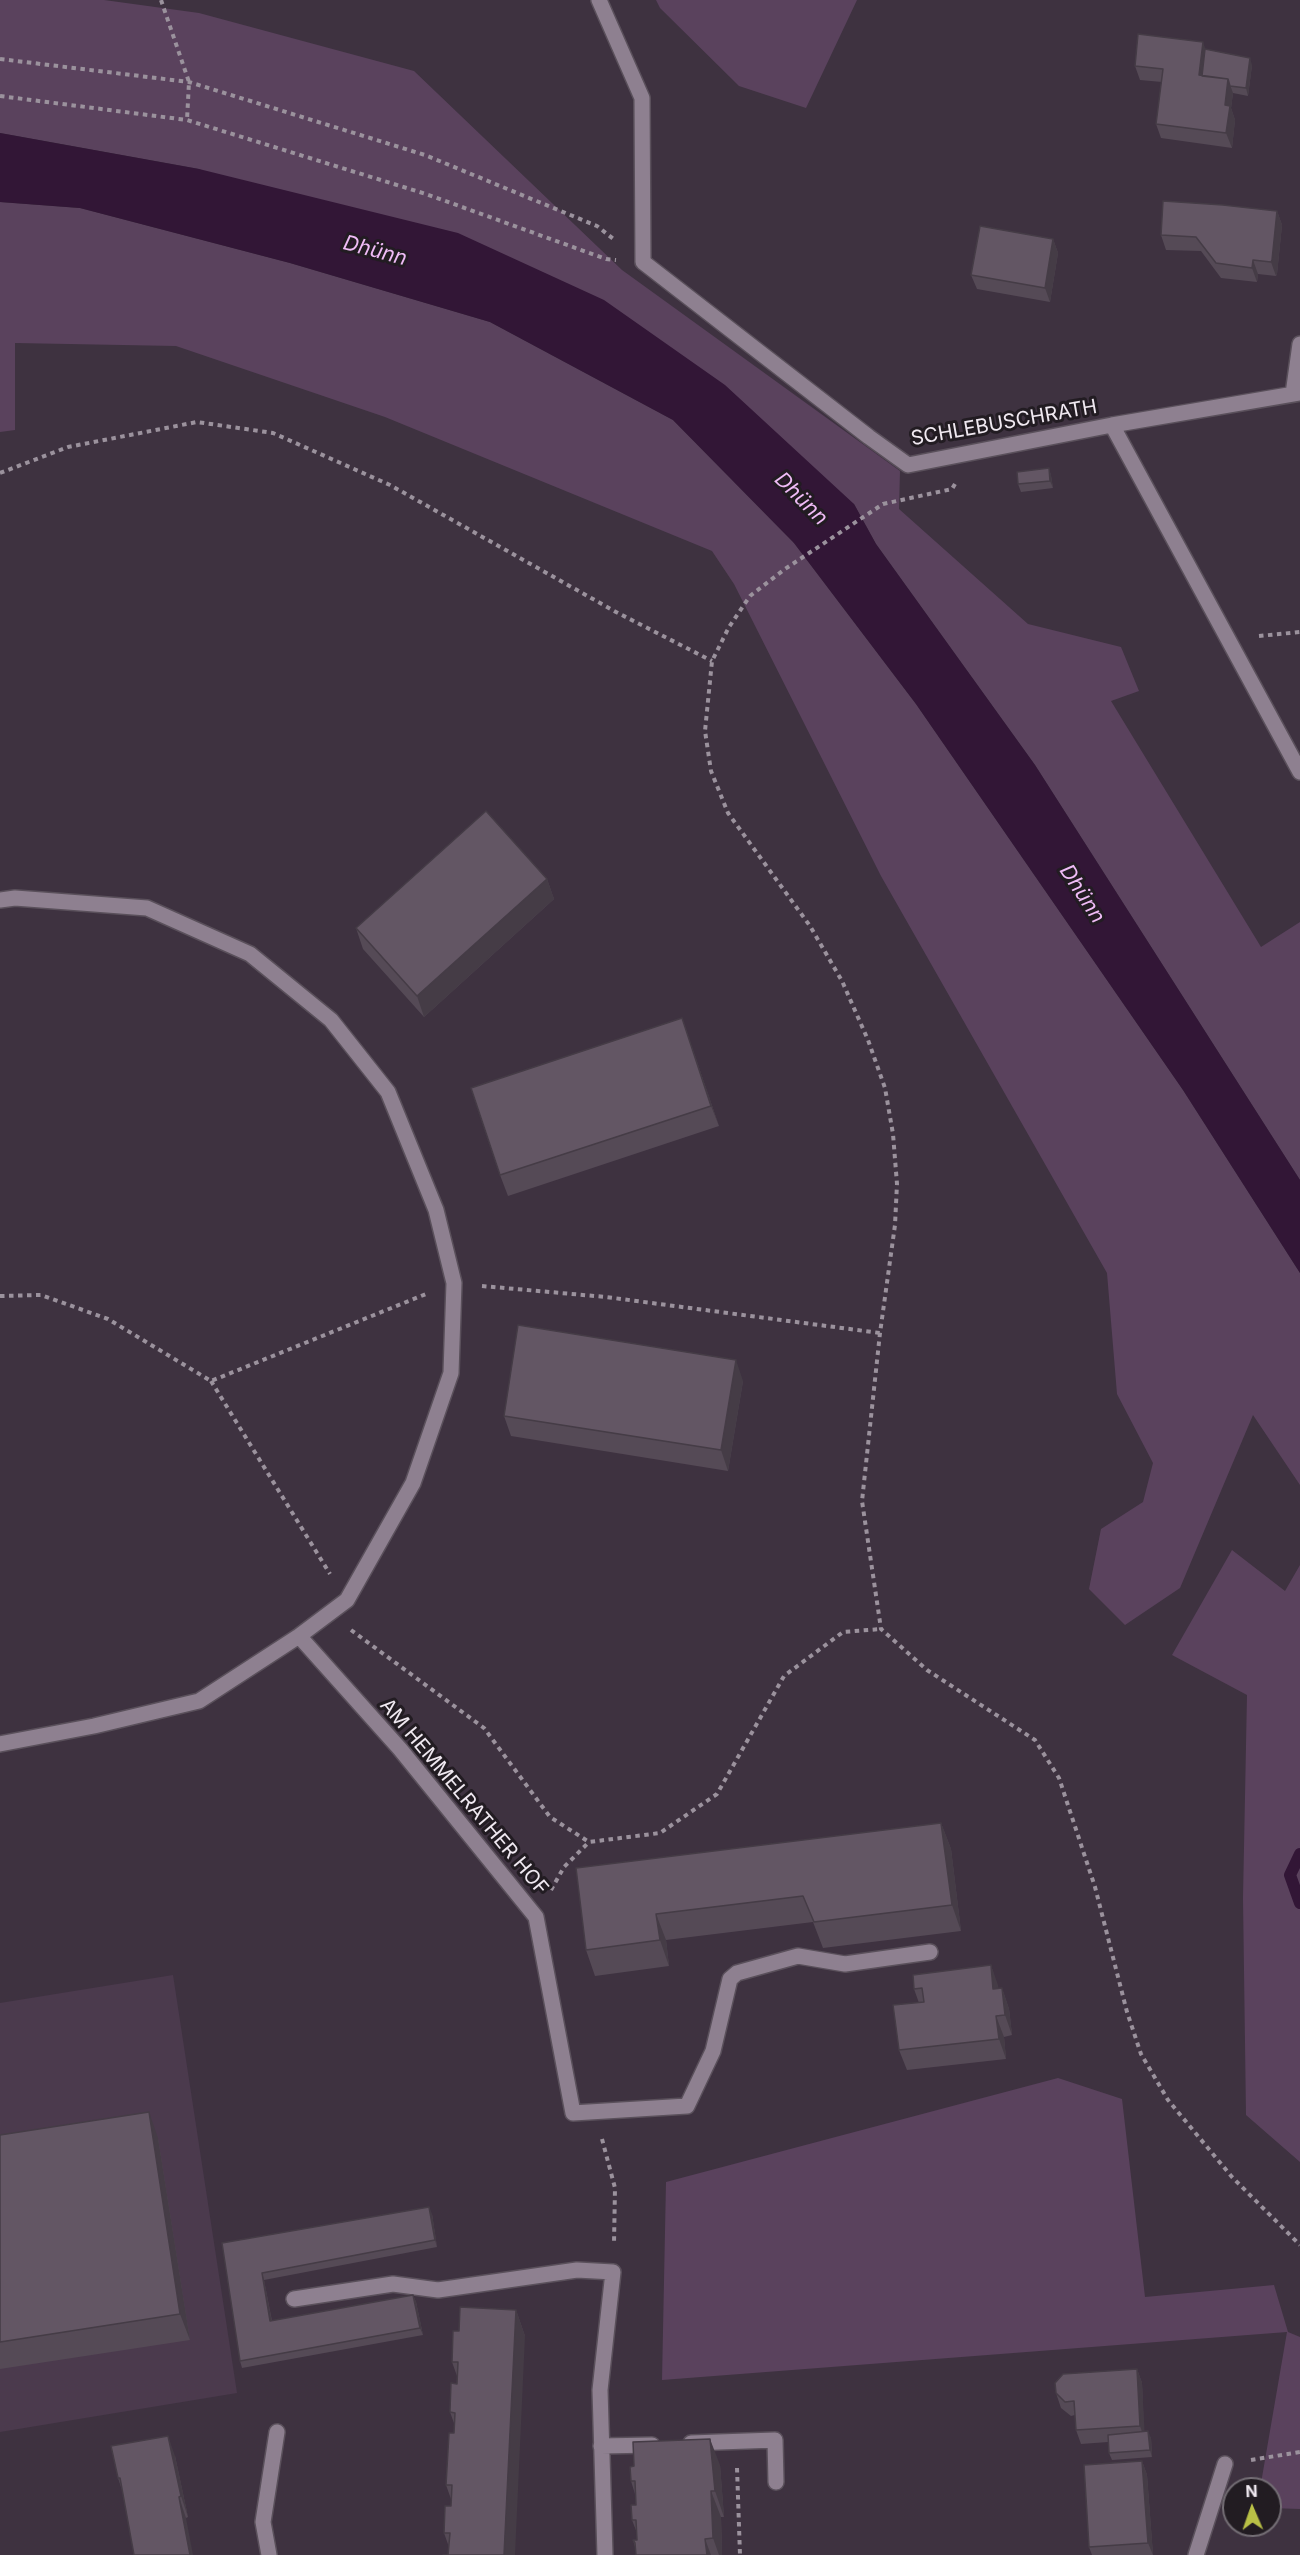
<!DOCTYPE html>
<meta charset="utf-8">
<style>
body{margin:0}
#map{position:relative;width:1300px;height:2555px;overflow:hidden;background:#3e3240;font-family:Inter,sans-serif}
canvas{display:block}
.north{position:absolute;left:1222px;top:2477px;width:60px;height:60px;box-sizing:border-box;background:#221c22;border:2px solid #746e75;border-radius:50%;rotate:358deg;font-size:16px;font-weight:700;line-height:24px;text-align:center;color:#f0e9f1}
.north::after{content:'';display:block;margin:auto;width:21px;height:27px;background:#b9c046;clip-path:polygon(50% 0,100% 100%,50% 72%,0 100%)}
</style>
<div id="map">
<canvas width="1300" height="2555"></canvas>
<div class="north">N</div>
</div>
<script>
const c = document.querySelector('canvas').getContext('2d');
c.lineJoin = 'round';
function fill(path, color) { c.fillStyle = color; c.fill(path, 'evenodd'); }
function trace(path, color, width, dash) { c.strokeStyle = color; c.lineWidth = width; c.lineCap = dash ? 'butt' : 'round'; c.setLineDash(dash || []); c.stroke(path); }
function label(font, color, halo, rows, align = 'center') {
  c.font = font + ' Inter,sans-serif'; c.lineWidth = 6; c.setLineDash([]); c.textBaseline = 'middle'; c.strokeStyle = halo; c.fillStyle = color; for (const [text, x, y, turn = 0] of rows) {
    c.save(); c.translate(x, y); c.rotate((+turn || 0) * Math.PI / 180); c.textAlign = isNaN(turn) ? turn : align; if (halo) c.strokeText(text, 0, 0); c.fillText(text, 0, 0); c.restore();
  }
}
const built = new Path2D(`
 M173,1975l64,418 -237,39v-429z`);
const green = new Path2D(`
 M0,0h104l95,13 215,58 208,199 278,201 -1,38 129,115 93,23 18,44 -28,10 150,246 39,-25v258l-265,-415 -159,-221 -22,-40 -655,-335 -199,-36z
 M656,0h201l-51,108 -67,-22 -79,-78z
 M0,202l80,6 210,55 200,59 183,98 121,123 122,161 267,386 117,183v212l-47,-70 -73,173 -55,37 -36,-36 12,-60 42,-27 10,-39 -36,-69 -10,-121 -226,-397 -147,-292 -22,-33 -327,-134 -209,-71 -161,-3v87l-15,2z
 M1232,1550l53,41 15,-26v597l-54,-47 -3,-217 4,-203 -75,-40z
 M1058,2078l64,21 23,198 129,-12 14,47 12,5v172l-30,-1v-19h-10l27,-157 -625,48 4,-198z`);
const water = new Path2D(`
 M0,133l199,36 259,64 146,67 121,85 129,119 22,40 159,221 265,415v93l-117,-183 -267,-386 -122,-161 -121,-123 -183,-98 -200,-59 -210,-55 -80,-6z`);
const stream = new Path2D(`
 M1300,1854l-10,21 10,28`);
const path = new Path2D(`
 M161,0l28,82 -2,38
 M0,59l189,23 236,73 172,71 19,15
 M0,96l187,24 239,74 180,65 10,1
 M0,473l68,-26 129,-25 76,11 117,52 226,127 96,49
 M955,484l-3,5 -69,15 -98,65 -35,27 -21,31 -17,34 -7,70 6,40 17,42 82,113 32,55 26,59 17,48 8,46 4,50 -2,41 -15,108 -18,168 19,128 46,41 108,70 24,38 36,109 32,125 14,42 27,46 64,77 68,68
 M1259,636l41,-4
 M482,1286l124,11 274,36
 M0,1296l41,-1 67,24 103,62 215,-87
 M211,1381l119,193
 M351,1630l133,98 66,89 39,25 71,-9 57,-39 67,-118 59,-44 38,-3
 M551,1890l13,-23 25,-25
 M602,2139l13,49 -1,56
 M1251,2460l49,-8
 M737,2468l3,87`);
const minor = new Path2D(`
 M599,0l43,98 1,164 226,175 39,28 204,-40 188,-32
 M1293,394l7,-50
 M1112,425l188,347
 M0,900l15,-2 132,10 103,46 81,66 57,72 48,118 18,73 -3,90 -38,110 -66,117 -48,36 -100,65 -105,25 -94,18
 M299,1636l101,113 136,168 37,196 114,-7 26,-55 17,-72 7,-6 61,-17 47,8 85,-12
 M294,2299l99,-15 45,6 139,-20 36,2 -13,118 5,165
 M691,2443l84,-3 1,42
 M601,2446l51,-1
 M269,2555l-6,-33 14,-90
 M1196,2555l29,-91`);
const wall = new Path2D(`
 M1205,49l47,16 -4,31 -15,-3 -2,15 4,12 -3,28 -71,-10 -5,-14 6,-42 -22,-2 -5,-14z
 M1277,211l5,14 -5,49 -1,2 -18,-2 -1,8 -36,-4 -20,-27 -35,-1 -5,-15z
 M1053,239l5,14 -8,49 -73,-13 -6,-14z
 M1049,468l2,8 2,12 -32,4 -3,-8z
 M547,879l7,20 -130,118 -61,-68 -7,-21z
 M682,1018l37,108 -211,70 -8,-21z
 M743,1381l-15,90 -217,-35 -7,-20z
 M941,1823l10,26 10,82 -138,17 -10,-26 -147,18 3,26 -74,10 -9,-26 -10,-82z
 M991,1965l7,24 4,-1 7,21 3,26 -8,2 2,22 -99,11 -8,-20 20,-47 -5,-14z
 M0,2135l158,3 32,202 -190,29z
 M432,2214l5,33 -173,33 8,41 141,-26 3,7 7,33 -181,33 -2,-7 -18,-118z
 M516,2310l9,26 -77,219 1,-8 -5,-14 7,-27v-7l-5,-14 8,-52 1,-7 -5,-14 7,-28v-8l-5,-14 7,-31z
 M1137,2369l5,14 2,48 7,7 1,19 -40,3 -3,-7 -1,-11 -27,2 -5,-14 -1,-15 -4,1 -10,-8 -5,-15z
 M175,2456l13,61 -2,1 -63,-25 -5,-15z
 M1142,2461l5,14 6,80h-61l-3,-8z
 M720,2465l4,52h-3l1,38h-86l-1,-8 -2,-7h4v-7l-5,-13 4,-15 -1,-11 -4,-13z`);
const shadedWall = new Path2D(`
 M1203,42l5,15 -3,26 -6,-8z
 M1250,58l2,7 -4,31 -2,-8z
 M1228,79l5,14 -2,15 4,12 -3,28 -6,-15 -1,-28z
 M1277,211l5,14 -5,49 -1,2 -5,-14z
 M1053,239l5,14 -8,49 -5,-14z
 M1253,260l5,14 -1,8 -5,-14z
 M1049,468l2,8 2,12 -3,-7z
 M547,879l7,20 -130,118 -7,-21z
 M682,1018l7,21 30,87 -8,-20z
 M736,1360l7,21 -15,90 -7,-21z
 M941,1823l10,26 10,82 -9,-26z
 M656,1914l10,26 3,26 -9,-26z
 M991,1965l7,20 3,25 -8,-21z
 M1002,1988l7,21 3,26 -7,-20z
 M996,2016l8,21 2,22 -7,-20z
 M149,2112l9,26 32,202 -10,-26z
 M429,2207l3,7 5,33 -2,-7z
 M262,2273l2,7 9,48 -3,-7z
 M413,2295l3,7 7,33 -3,-7z
 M516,2310l9,26 -10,219h-11z
 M1137,2369l5,14 3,57 -5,-14z
 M1148,2431l3,7 1,19 -2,-7z
 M168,2436l7,20 13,61 -7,-21z
 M710,2439l10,26 4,52 -9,-26z
 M1142,2461l5,14 6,80 -5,-12z
 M711,2491l10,26 1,38h-3l-6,-17z
 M179,2497l7,21 7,37h-3z
 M705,2539l6,16h-4z`);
const building = new Path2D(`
 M1138,34l65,8 -4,33 29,4 -3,26 5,1 -4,27 -70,-9 7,-55 -28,-3z
 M1205,49l45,9 -4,30 -16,-2 -2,-7 -26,-3z
 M1163,201l60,4 54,6 -5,49 -1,2 -18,-2 -1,8 -36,-5 -20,-26 -35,-2z
 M980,226l73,13 -8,49 -74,-13z
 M1049,468l1,13 -32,3 -1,-12z
 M486,811l61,68 -130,117 -61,-68z
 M682,1018l29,88 -211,69 -29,-87z
 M518,1325l218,35 -15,90 -217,-34z
 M941,1823l11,82 -138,17 -11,-26 -147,18 4,26 -74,10 -10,-82z
 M991,1965l2,24 9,-1 3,27 -9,1 3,23 -100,11 -6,-45 31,-3 -2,-14 -8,1 -1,-14z
 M149,2112l31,202 -180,28v-207z
 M429,2207l6,33 -173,33 8,48 143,-26 7,33 -180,33 -18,-118z
 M460,2307l56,3 -12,245h-61h5l2,-22h-6l1,-27h6l1,-21h-6l3,-52h5l1,-20 -5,-1v-2l1,-27 6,1 1,-22h-6l1,-31h6z
 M1137,2369l3,57 -64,4 -2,-29 -9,1 -9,-9 -1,-10 8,-9z
 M1148,2431l2,19 -41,3 -1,-18z
 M168,2436l13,60 -2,1 11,58h-56l-14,-77h-2l-7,-32z
 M710,2439l5,52h-4l2,47 -8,1 2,16h-71l-1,-12 -2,-3h4l-1,-20h-4l-1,-15h5l-1,-24h-4l-1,-14 4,-1 -1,-24z
 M1142,2461l6,82 -59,4 -5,-82z`);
const streetNames = [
 ["SCHLEBUSCHRATH",1004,423,-10],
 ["AM HEMMELRATHER HOF",464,1797,50]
];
const waterNames = [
 ["Dhünn",375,251,15],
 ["Dhünn",801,499,45],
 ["Dhünn",1082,894,57]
];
fill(built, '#4b3a4d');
fill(green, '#5a425d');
fill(water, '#321636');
trace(stream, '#321636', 12);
trace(minor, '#5a505b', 18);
trace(path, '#9b929d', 4, [4.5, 4.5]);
trace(minor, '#8e8090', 15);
fill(wall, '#554a56');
fill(shadedWall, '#453c46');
fill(building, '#635664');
trace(building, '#453c46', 1.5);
label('20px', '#f0e9f1', '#221c22', streetNames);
label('italic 21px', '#efbbf6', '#221c22', waterNames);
</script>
